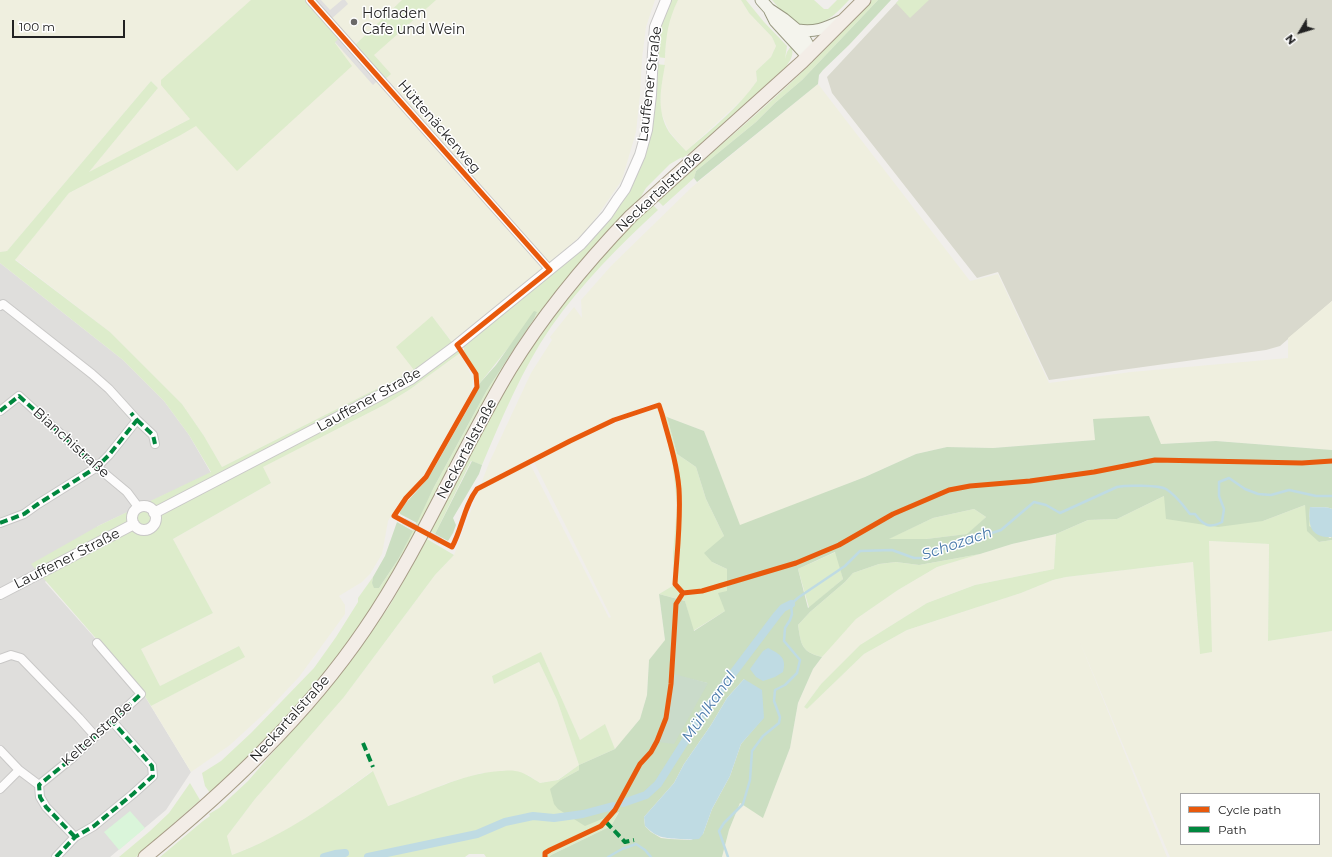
<!DOCTYPE html>
<meta charset="utf-8">
<style>
body{margin:0}
#map{position:relative;width:1332px;height:857px;overflow:hidden;background:#f0eeeb;font-family:Montserrat,sans-serif}
canvas{display:block}
.legend{position:absolute;left:1180px;top:793px;width:140px;height:52px;box-sizing:border-box;background:#fff;border:1px solid #a7a7a7;margin:0;padding:5px 7px;list-style:none;font-size:12px;color:#222}
.legend li{display:flex;align-items:center;gap:8px;height:20px}
.legend b{width:20px;border:1px solid #a7a7a7}
.north{position:absolute;left:1280px;top:12px;width:40px;height:40px;-webkit-text-stroke:3px #fff;paint-order:stroke;rotate:232deg;font-size:11px;font-weight:700;line-height:16px;text-align:center;color:#222}
.north::after{content:'';display:block;margin:auto;width:14px;height:18px;background:#222;clip-path:polygon(50% 0,100% 100%,50% 72%,0 100%)}
.scale{position:absolute;left:12px;top:20px;width:113px;height:18px;box-sizing:border-box;border:2px solid #222;border-top:0;padding-left:5px;font-size:12px;line-height:14px;white-space:nowrap;color:#222;-webkit-text-stroke:3px #fff;paint-order:stroke}
</style>
<div id="map">
<canvas width="1332" height="857"></canvas>
<ul class="legend">
<li><b style="height:5px;background:#e8590c"></b>Cycle path</li>
<li><b style="height:5px;background:#00873e"></b>Path</li>
</ul>
<div class="north">N</div>
<div class="scale">100 m</div>
</div>
<script>
const c = document.querySelector('canvas').getContext('2d');
c.lineJoin = 'round';
function fill(path, color) { c.fillStyle = color; c.fill(path, 'evenodd'); }
function trace(path, color, width, dash) { c.strokeStyle = color; c.lineWidth = width; c.lineCap = dash ? 'butt' : 'round'; c.setLineDash(dash || []); c.stroke(path); }
function label(font, color, halo, rows, align = 'center') {
  c.font = font + ' Montserrat,sans-serif'; c.lineWidth = 3; c.setLineDash([]); c.textBaseline = 'middle'; c.strokeStyle = halo; c.fillStyle = color; for (const [text, x, y, turn = 0] of rows) {
    c.save(); c.translate(x, y); c.rotate((+turn || 0) * Math.PI / 180); c.textAlign = isNaN(turn) ? turn : align; if (halo) c.strokeText(text, 0, 0); c.fillText(text, 0, 0); c.restore();
  }
}
const residential = new Path2D(`
 M0,263l123,97 41,41 25,34 22,38 -113,53 -53,56 96,108 50,82 -25,38 -56,47h-110z`);
const construction = new Path2D(`
 M899,0h433v301l-52,45 -14,4 -217,30 -51,-108 -21,6 -145,-185 -5,-16z`);
const farmland = new Path2D(`
 M0,0h655l-9,27 -4,32 -2,36 -4,37 -14,48 -33,48 -23,21 -114,93 -20,-26 -18,54 -192,97 -18,-31 -22,-32 -72,-72 -95,-73 54,-66 110,-57 11,-17 -102,54 70,-85 -7,-7 -144,170 -7,1z
 M678,0h63l8,13 23,24 4,9 -5,11 -15,14 1,10 -10,14 -61,56 -17,-20 -9,-21 1,-23 4,-29 1,-23 5,-21z
 M818,84l152,197 28,-7 51,109 82,-11 157,-14v-20l44,-37v149l-116,-9 -55,3 -68,-25 2,21 -102,8 -46,-1 -31,7 -51,23 -125,49 -36,-95 -37,-14 -10,-10 7,20 8,33 5,45 -4,48 1,32 -15,9 6,47 -16,19 -2,35 -7,24 -17,21 -8,9 -10,-24 -25,15 -39,-87 -49,23 2,8 45,-22 18,38 22,65 -22,15 -17,3 -12,-8 -46,-2 -35,10 -35,15 -25,8 -15,-35 -52,38 -47,29 -41,17 -5,-19 28,-37 89,-102 91,-122 19,-20 35,-92 42,-90 21,-33 -2,-3 24,-30 8,11 -1,-18 30,-34 81,-79zM654,403l2,4 -70,28 -52,27 77,155 -2,1 -81,-158 63,-32z
 M460,353l13,26 -2,13 -49,86 -25,28 -9,15 -6,33 -12,20 -8,8 -23,14 6,9v9l-46,63 -32,34 -37,34 -39,27 -40,-66 93,-49 -5,-11 -79,40 -19,-37 72,-36 -40,-74 98,-56 -9,-16 124,-63 23,-14z
 M1056,534l-2,35 -79,16 -48,18 -67,42 -39,39 -17,23 3,2 57,-55 43,-24 114,-37 32,-13 13,-3 127,-15 7,91 11,-1 -3,-111 61,3 -1,97 64,-10v226h-162l-91,-217 88,217h-445l7,-27 11,-27 23,14 27,-69 8,-45 15,-34 15,-20 28,-30 42,-29 39,-23 75,-23zM1181,794h138v50h-138z`);
const grass = new Path2D(`
 M251,0h55l35,37 -6,6 17,23 -115,105 -41,-45 -17,10 -110,57 -54,67 95,72 72,72 22,32 18,31 192,-97 -18,-23 36,-31 28,37 -51,37 -23,14 -123,63 8,16 -98,56 40,74 -72,36 19,37 79,-40 6,11 -94,49 -10,-16 -110,-126 67,-38 113,-54 -22,-37 -25,-34 -41,-41 -123,-97v-11l7,-1 144,-170 7,7 -69,84 101,-53 -29,-34v-5z
 M402,0h34l-62,55 17,19 -7,6 -30,-34z
 M670,0h8c-10,21 -12,35 -13,58l-8,-1 1,-20 10,-33z
 M741,0h5l18,22 23,24 -2,13 2,-7 4,-6c4,9 -1,14 -5,21l-84,77 -21,15 1,-2 -12,7 -24,24 -7,12 -22,21 -42,48 -187,314 -41,63 -38,47 -54,59 -45,41 -5,-7 -3,-13 19,-12 30,-28 63,-65 22,-31 22,-35v-4l15,-21 -1,6 7,5 20,-30 35,-71 53,-97 47,-71 3,-7 -57,71 -16,-32v-6l113,-91 14,-13 20,-23 22,-37 23,-117 9,1c-4,23 -9,45 4,67 5,6 11,13 17,19 25,-21 52,-43 71,-70l-1,-10 15,-14 5,-11 -4,-9 -23,-24z
 M772,0h42l10,9h4l9,-9h12c-16,17 -20,21 -43,28l-16,-7z
 M872,0h6l-76,80 -27,23 -19,19 -60,49 -2,7 -31,28 -6,-6c29,-25 58,-50 87,-75 45,-39 88,-81 128,-125z
 M899,0h30l-19,18 -14,-15z
 M652,204l6,6c-39,36 -76,73 -107,117 -29,42 -49,91 -69,138l-11,-4 -36,73 -6,-4 69,-129 35,-57 34,-48 37,-44z
 M657,406l10,11 10,37 19,13 10,32 18,37 -12,26 15,7v22l-2,20 -32,20 -8,-30 -26,-7 15,-9 -1,-32 4,-48 -5,-45 -8,-33z
 M1164,496l99,25 42,-16 14,37 13,-2v91l-64,10 1,-97 -60,-3 3,111 -12,2 -7,-92 -127,15 -13,3 -32,13 -114,37 -43,24 -57,55 -3,-2 17,-23 39,-39 67,-42 48,-18 79,-16 2,-35 32,-14 29,-1z
 M974,509l12,8 -18,17 -42,5h-38l45,-21z
 M427,539l27,16 -19,20 -91,122 -89,102 -28,37 5,19c52,-19 97,-52 141,-84l15,35c37,-12 72,-32 112,-35 4,0 10,-1 15,0 9,1 17,7 25,12l18,-3 21,-15 -22,-65 -18,-38 -45,22 -2,-8 49,-24 39,88 25,-16 10,25 -36,16v5l-18,10 58,31 -8,15 -60,29 -2,2h-63l-2,-3h-15l-4,3h-305l43,-36 7,-5 -1,-2 10,-6 29,-27 84,-97 22,-27 36,-52z
 M836,552l7,27 -34,29 -11,-39z
 M980,554l-43,13 -39,23 -42,29 -34,38c-21,-5 -21,-13 -24,-32l12,-13 35,-30 8,-9 26,-9 17,-2 23,3z
 M190,783l10,17 -64,57h-17l31,-26 19,-18z`);
const forest = new Path2D(`
 M878,0h13l-42,45 -26,25 -4,5 -1,9 -121,98 -3,-4 2,-7 60,-49 19,-19 27,-23z
 M534,311l3,1 -3,7 -47,71 -53,97 -17,36 -17,-9v-2l5,-8 18,-20 10,-14 38,-67 9,-20 16,-18z
 M1149,416l12,28 55,-3 116,9v59c-6,-3 -15,-1 -22,-2l-1,19 21,12 2,-1v3l-13,2 -12,-11 -2,-26 -42,16 -45,6 -52,-8 -2,-23 -47,23 -29,1 -32,14 -44,10 -32,10 -61,11 -23,-3 -17,2 -26,9 -8,9 -35,30 -12,13c3,19 3,27 24,32l-9,12 -15,34 -8,45 -27,70 -23,-15 -11,27 -7,27h-173l2,-2 60,-29 8,-14 -34,14 -27,-17 -4,-5 -4,-15 11,-9 18,-10v-5l36,-16 25,-30 7,-24 2,-35 16,-20 -6,-46 26,7 9,30 31,-20 -7,-18 9,-2v-22l-15,-7 -8,-9 20,-17 -18,-37 -10,-32 -19,-13 -10,-37 37,14 36,94 125,-48 51,-23 31,-7 46,1 102,-8 -2,-21zM974,509l12,8 -19,17 -41,5h-37l44,-21zM835,552l8,27 -35,29 -10,-39zM674,675l33,8 -41,40zM744,679l19,39 -22,26 -11,32 -18,33 -9,25 -12,6 -21,-1 -9,-1 -10,-6 -6,-6 -1,-9 30,-34 10,-19 27,-39 16,-27z
 M472,461l10,4 -3,9 -26,44 3,7 -3,8 -5,8 -13,-7z
 M397,522l16,9 -14,27 -20,30h-5l-2,-5 1,-6 12,-21z`);
const cemetery = new Path2D(`
 M674,674l34,9 -34,61 -16,-2 8,-19z`);
const park = new Path2D(`
 M130,811l15,17 -26,22 -15,-18z`);
const parking = new Path2D(`
 M313,0h8l9,10 12,-10h3l3,4 -18,16z
 M341,37l38,42 -6,6 -38,-43z`);
const water = new Path2D(`
 M1310,507c7,1 16,-1 22,2v28c-22,1 -24,-12 -22,-30z
 M768,648c12,6 19,10 15,24l-8,5 -12,4 -7,-4 -6,-8 13,-18z
 M744,679l18,11 2,28 -23,26 -11,32 -18,33 -9,25 -4,5c-7,1 -13,0 -19,0 -16,-1 -23,-1 -35,-13l-1,-9 30,-34 10,-19 27,-39 16,-27z`);
const pier = new Path2D(`
 M405,518l37,20 -3,6 -37,-20z`);
const stream = new Path2D(`
 M608,857l14,-8 14,-5 9,6 6,7
 M728,857l-9,-26 5,-8 19,-19 7,-24 2,-29 11,-15 16,-13 1,-6 -6,-16 1,-11 10,-5 12,-12 3,-13 -16,-19 1,-13 5,-8 2,-6 -1,-10 8,-7 46,-31 15,-15 32,-1 22,8h10l10,-6 67,-22 33,-28 12,3 14,8 57,-26c8,-2 42,-2 49,2 10,6 17,16 24,25h5c8,11 14,15 27,8l2,-13 -5,-13v-14l10,-4 16,11 13,5 13,1 18,-5 27,6h16`);
const canal = new Path2D(`
 M623,803l23,-8 12,-11 45,-71 74,-98 6,-7 8,-4
 M324,857l11,-3 10,-1
 M368,857l109,-23 28,-12 28,-6 21,2 29,-4 30,-8`);
const minor = new Path2D(`
 M310,0l240,270
 M0,306l3,-2 89,70 17,15 28,31 -28,35 -12,12 -59,37 -14,10 -24,9
 M0,411l19,-15 78,71 30,25 12,16
 M137,420l16,15 2,9
 M0,659l11,-4 10,3 58,60 16,18
 M0,750l19,20 20,15 1,12 6,10 29,30
 M39,785l32,-26 70,-65 -44,-51
 M0,789l19,-19
 M56,857l19,-20 19,-11 39,-32 20,-18 -1,-10 -40,-45`);
const tertiary = new Path2D(`
 M132 518a12 12 0 1 1 24 0a12 12 0 1 1-24 0Z
 M154,513l257,-134 46,-34 124,-101 26,-29 10,-15 8,-11 15,-34 7,-25 4,-35 2,-43 2,-25 11,-27
 M0,594l134,-70`);
const secondary = new Path2D(`
 M761,0l8,9 15,10 18,15 6,11v12
 M770,11l5,10 33,36
 M798,30c16,3 28,-2 43,-9`);
const primary = new Path2D(`
 M145,857c81,-66 161,-141 220,-228 56,-82 94,-175 145,-260 34,-56 76,-106 121,-153l171,-154 62,-62`);
const quiet = new Path2D(`
 M0,411l19,-15 78,71
 M137,420l16,15 2,9
 M0,523l24,-9 14,-10 59,-37 12,-12 28,-35 -6,-7
 M363,743l10,24
 M606,822l19,20 9,-2
 M75,837l-29,-30 -6,-10 -1,-12 32,-26 70,-65
 M56,857l19,-20 19,-11 39,-32 20,-18 -1,-10 -40,-45`);
const cycleway = new Path2D(`
 M310,0l240,270 -93,75 19,29 1,13 -51,90 -20,21 -12,18 58,31c10,-18 12,-41 25,-58l93,-48 44,-21 45,-15 3,9c7,25 15,50 17,75 2,32 -2,63 -4,95l8,9
 M683,593l19,-2 94,-28 43,-18 54,-31 56,-24 21,-4 60,-5 64,-9 61,-12 147,3 30,-2
 M545,857v-4l5,-3 51,-24 14,-16 25,-46 11,-12 6,-11 9,-23 5,-34 5,-80 7,-11`);
const markers = [
 [354,22,4,"#6a6968"]
];
const poiNames = [
 ["Hofladen",362,14],
 ["Cafe und Wein",362,30]
];
const streetNames = [
 ["Lauffener Straße",650,84,-83],
 ["Hüttenäckerweg",439,127,49],
 ["Neckartalstraße",659,192,-43],
 ["Lauffener Straße",369,400,-29],
 ["Bianchistraße",71,443,42],
 ["Neckartalstraße",467,449,-62],
 ["Lauffener Straße",67,559,-27],
 ["Neckartalstraße",290,719,-48],
 ["Keltenstraße",97,734,-42]
];
const waterNames = [
 ["Schozach",957,544,-19],
 ["Mühlkanal",709,707,-55]
];
fill(residential, '#dfdedc');
fill(construction, '#d9d9cd');
fill(farmland, '#efefdf');
fill(grass, '#ddeccb');
fill(forest, '#cbdec1');
fill(cemetery, '#cadbca');
fill(park, '#daf5da');
fill(parking, '#e0dfde');
fill(water, '#bfdbe3');
fill(pier, '#dedddd');
trace(stream, '#bfdbe3', 2.5);
trace(canal, '#bfdbe3', 8);
trace(minor, '#c9c8c7', 10);
trace(tertiary, '#c9c8c7', 12);
trace(secondary, '#999a82', 13);
trace(primary, '#a79c86', 15);
trace(minor, '#fdfcfc', 8);
trace(tertiary, '#fdfcfc', 10);
trace(secondary, '#f4f4ed', 11);
trace(primary, '#f3ede7', 13);
trace(quiet, '#00873e', 4, [8, 4]);
trace(cycleway, '#e8590c', 5);
for (const [x, y, r, color] of markers) { const dot = new Path2D(); dot.arc(x, y, r, 0, 2 * Math.PI); c.fillStyle = color; c.fill(dot); trace(dot, '#fff', 1.5); }
label('14px', '#222', '#fff', poiNames, 'left');
label('14px', '#222', '#fff', streetNames);
label('italic 15px', '#4a7aab', '#fff', waterNames);
</script>
